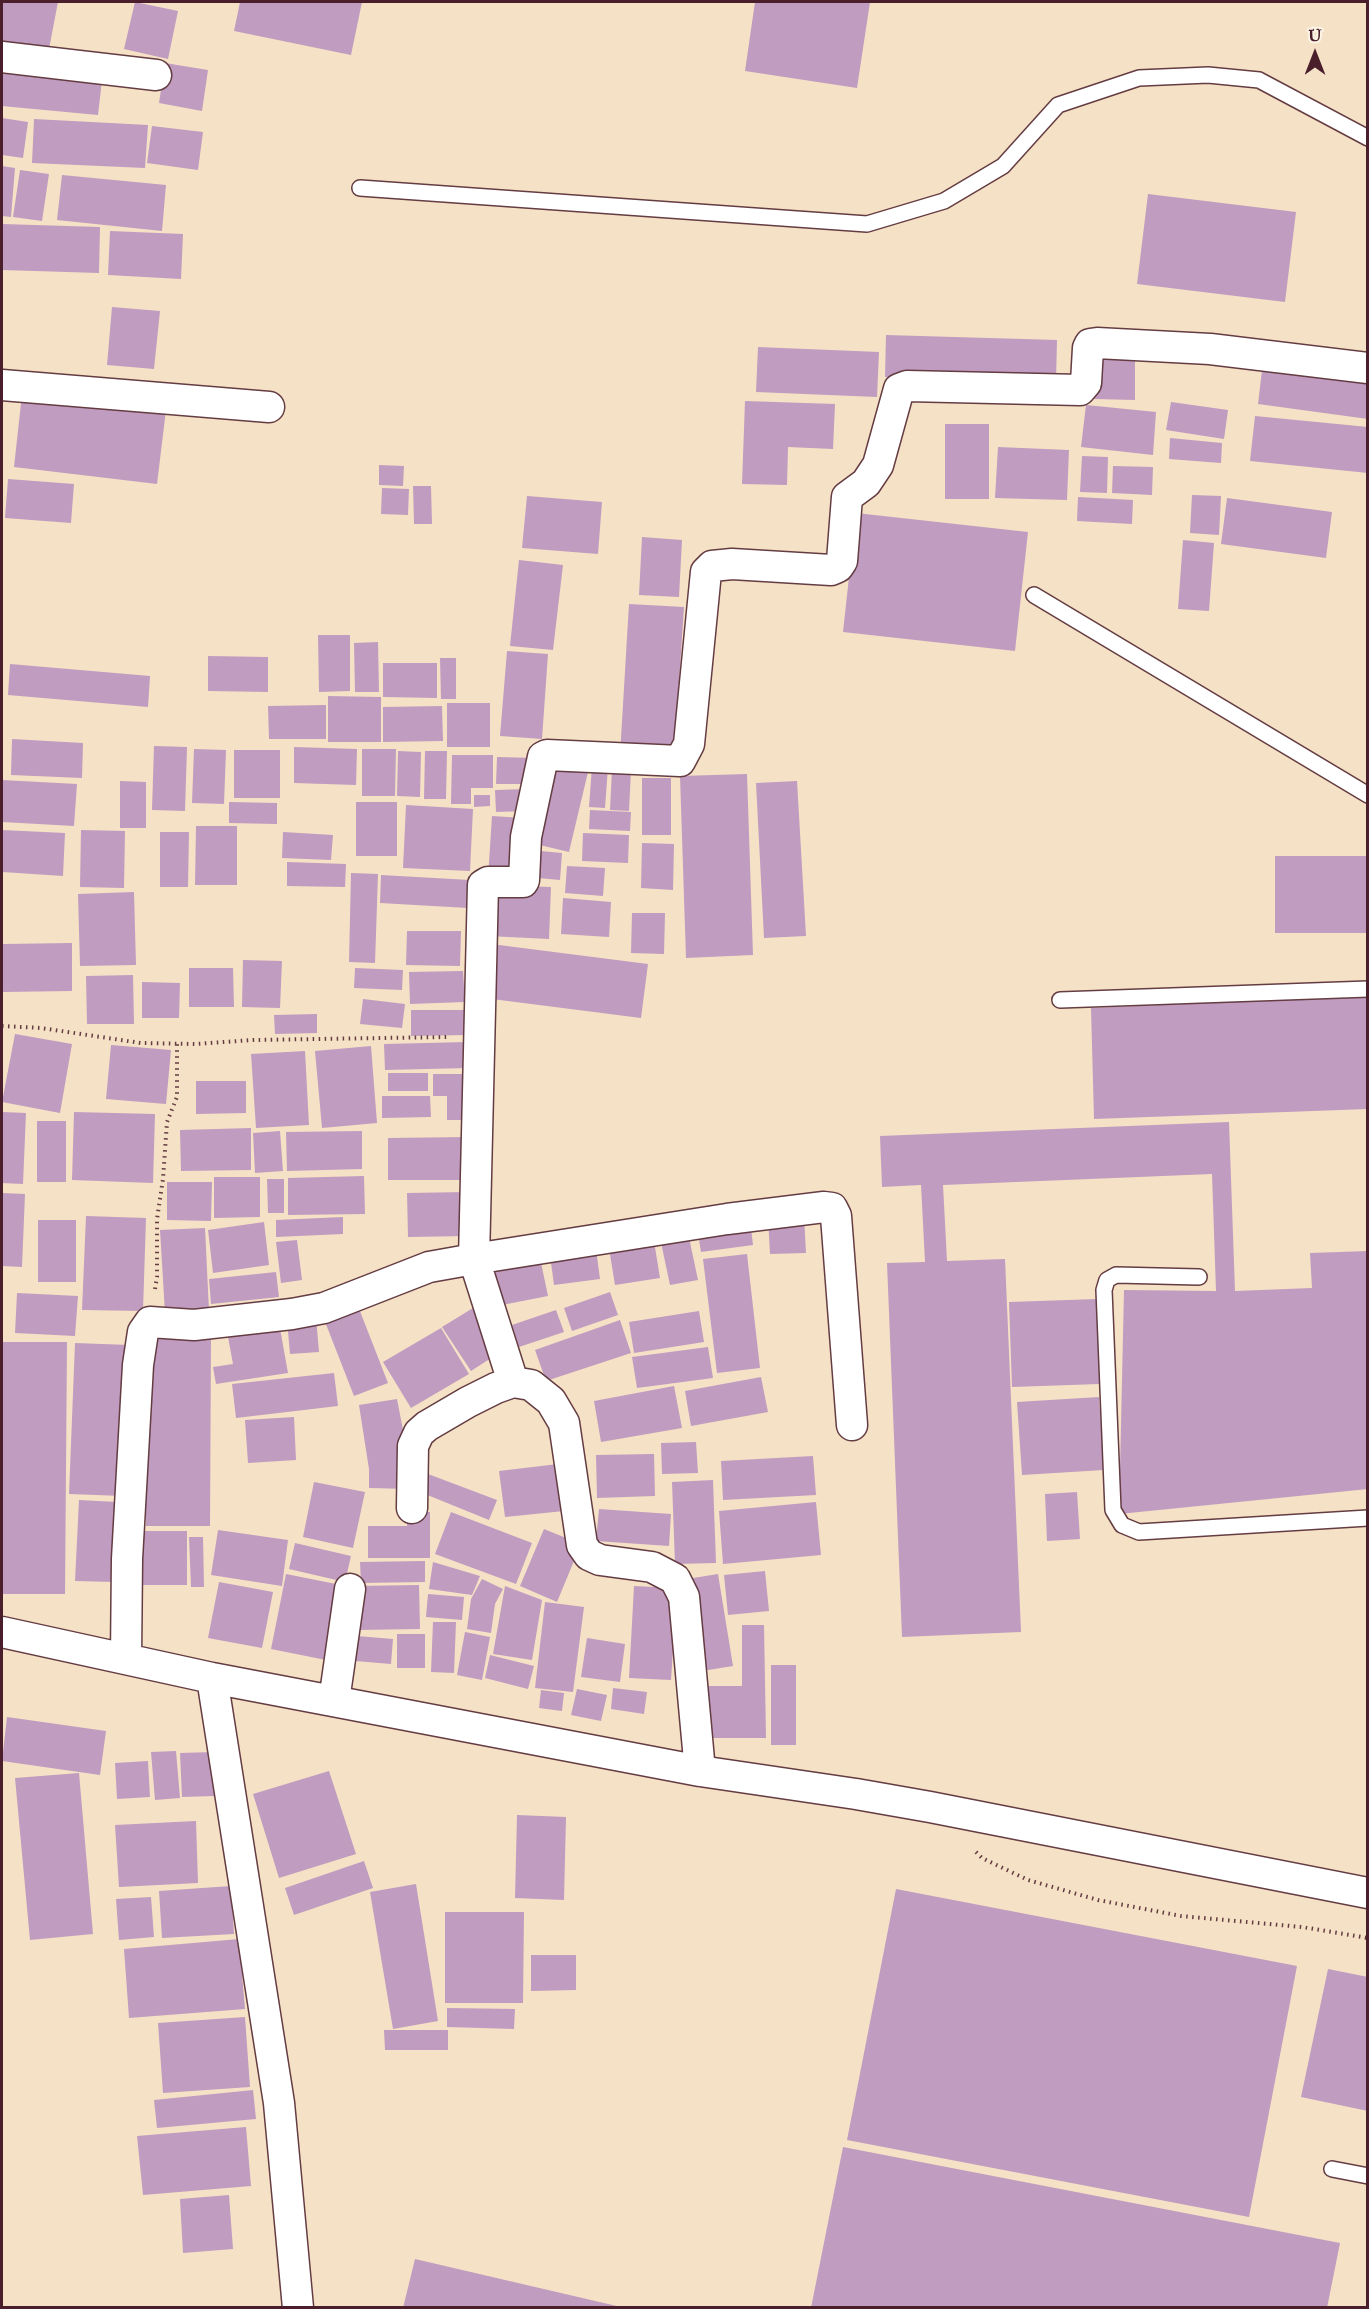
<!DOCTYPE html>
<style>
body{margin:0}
#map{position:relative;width:1369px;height:2309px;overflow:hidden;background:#f5e1c6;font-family:"IM FELL Double Pica",serif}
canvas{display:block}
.frame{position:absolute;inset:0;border:3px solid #4a1f2b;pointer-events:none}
.north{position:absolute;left:1285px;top:24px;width:60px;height:60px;-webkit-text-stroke:4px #fcf5e5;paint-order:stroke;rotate:0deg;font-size:16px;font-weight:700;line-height:24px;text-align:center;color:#4a1f2b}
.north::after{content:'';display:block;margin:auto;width:21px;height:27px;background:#4a1f2b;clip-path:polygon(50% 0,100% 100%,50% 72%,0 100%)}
</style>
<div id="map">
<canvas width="1369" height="2309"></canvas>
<div class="frame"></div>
<div class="north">U</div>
</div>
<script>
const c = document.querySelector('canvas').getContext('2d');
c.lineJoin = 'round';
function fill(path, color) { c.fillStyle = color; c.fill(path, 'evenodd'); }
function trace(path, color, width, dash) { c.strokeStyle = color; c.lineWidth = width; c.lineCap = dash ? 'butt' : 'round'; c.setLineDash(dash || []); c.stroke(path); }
const building = new Path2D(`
 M2,2h56l-9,47 -47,-7z
 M135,2l43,9 -10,48 -44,-10z
 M240,2h122l-11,53 -117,-24z
 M755,2h115l-13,86 -112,-17z
 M165,63l43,7 -6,41 -43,-8z
 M2,70l100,10 -4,35 -96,-9z
 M2,118l26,4 -5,36 -21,-3z
 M34,119l114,6 -3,43 -113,-5z
 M152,126l51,6 -5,38 -51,-7z
 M2,166l13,2 -4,49 -9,-1z
 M20,170l29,4 -7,47 -29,-4z
 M62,175l104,10 -4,46 -105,-11z
 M1148,194l148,18 -11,90 -148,-18z
 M2,224l98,3 -1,46 -97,-3z
 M110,231l73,3 -2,45 -73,-4z
 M112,307l48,4 -6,58 -47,-4z
 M886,335l171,5 -1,41 -171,-4z
 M758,347l121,5 -2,45 -121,-5z
 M1094,348l41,1v51l-41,-1z
 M1263,362l105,14v43l-110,-15z
 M22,394l144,16 -9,74 -143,-17z
 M745,401l90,3 -2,45 -45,-2 -1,38 -45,-1z
 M1171,402l57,8 -4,29 -58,-9z
 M1086,405l70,7 -3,43 -72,-8z
 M1255,416l113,11v46l-118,-12z
 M945,424h44v75h-44z
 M1170,438l52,5 -1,20 -52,-4z
 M998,447l71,3 -2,50 -72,-2z
 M1082,456l26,1 -1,36 -27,-1z
 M379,465l25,1 -1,20 -24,-1z
 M1113,466l40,1 -1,28 -40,-2z
 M8,479l66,5 -3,39 -66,-5z
 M413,486h18l1,38h-18z
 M382,488l27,1 -1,26 -27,-1z
 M1192,495l29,1 -2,39 -29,-2z
 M527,496l75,6 -4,52 -76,-6z
 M1078,497l55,3 -1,24 -55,-3z
 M1227,498l105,14 -6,46 -105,-14z
 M856,513l172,19 -13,119 -172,-19z
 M642,537l40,3 -3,57 -40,-2z
 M1183,540l31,3 -5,68 -31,-2z
 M519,560l44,5 -10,85 -43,-4z
 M629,604l55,3 -10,151 -54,-3z
 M318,635h32v56l-31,1z
 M378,642l1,50h-24l-1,-49z
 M507,651l41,3 -6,85 -42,-3z
 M208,656l60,1v35l-60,-1z
 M440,658h16v41h-15z
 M383,663h54v35l-54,-1z
 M10,664l140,12 -2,31 -140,-12z
 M328,696l53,1v45h-53z
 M447,703h43v44h-43z
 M326,705v34h-57l-1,-33z
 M442,706l1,35 -60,1v-35z
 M12,739l71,4 -1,35 -71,-3z
 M154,746l33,1 -2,64 -33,-1z
 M294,747l63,2 -1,36 -62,-2z
 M194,749l32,1 -2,54 -32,-1z
 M362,749h34l-1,47h-33z
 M234,750h46v48h-46z
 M398,751l23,1 -1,45 -23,-1z
 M425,751h22l-1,48h-22z
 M452,755h41v33h-22v16h-20z
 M497,757l40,1 -1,26h-40z
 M545,762l43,10 -19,80 -42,-10z
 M592,766l16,1 -3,41 -16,-1z
 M612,769l19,1 -2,41 -19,-1z
 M747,774l6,181 -67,3 -6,-182z
 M642,778h29v57h-29z
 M2,780l75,4 -3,42 -72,-4z
 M120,781l26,1v46h-26z
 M797,781l9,155 -42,2 -8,-155z
 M527,789l1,22 -32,1 -1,-22z
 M474,795h16v11l-16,1z
 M229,802l48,1v21l-48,-1z
 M356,802h41v54h-41z
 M406,805l67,4 -3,62 -67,-3z
 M590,810l41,2 -1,19 -41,-2z
 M492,816l32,2 -4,62 -32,-2z
 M196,826h41v59h-42z
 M2,830l63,3 -2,43 -61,-4z
 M81,830l44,1 -1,57 -44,-1z
 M160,832h29l-1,55h-28z
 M283,832l50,3 -2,25 -49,-2z
 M583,833l46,2 -1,28 -46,-2z
 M642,843l32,1 -1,46 -32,-2z
 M530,850l32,3 -2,27 -33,-3z
 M1275,856h93v77h-93z
 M287,862l59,2 -1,23 -58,-1z
 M567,866l38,2 -2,28 -38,-3z
 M351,873l27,1 -3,89 -26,-1z
 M381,875l89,5 -2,28 -88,-5z
 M490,885l61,2 -2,52 -61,-3z
 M134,892l2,73 -56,1 -2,-72z
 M563,898l48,4 -2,35 -48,-3z
 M632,913h33l-1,41 -33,-1z
 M407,931h54l-1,35 -54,-1z
 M72,943v48l-69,1v-48z
 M491,944l157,20 -7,54 -157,-20z
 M243,960l39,1 -2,47 -38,-1z
 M189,968h44l1,39h-45z
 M355,968l48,2 -1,20 -48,-2z
 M463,971l2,31 -55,2 -1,-32z
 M133,975l1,49h-47l-1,-48z
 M142,982l38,1 -1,35h-37z
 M1368,996v113l-274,10 -3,-111z
 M363,999l42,5 -3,24 -42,-4z
 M411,1010h57v25l-57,1z
 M317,1014v19l-42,1 -1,-19z
 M15,1034l57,10 -12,69 -58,-11z
 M468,1042l1,26 -84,2 -1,-26z
 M111,1045l60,5 -5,54 -60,-5z
 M371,1046l6,77 -55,5 -7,-77z
 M305,1051l4,74 -53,3 -5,-74z
 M388,1073h40v18h-40z
 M433,1074h35v46h-21v-24h-14z
 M196,1081h50v32l-50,1z
 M382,1096h48l1,21 -49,1z
 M2,1112l24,1 -3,71 -21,-1z
 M74,1112l81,2 -2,69 -81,-3z
 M37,1121h29v61h-29z
 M1229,1122l6,169 77,-3 -2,-35 58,-2v238l-249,25 5,-224 92,1 -4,-117 -269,11 4,76 58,-2 16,373 -119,5 -15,-374 38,-1 -4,-77 -39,2 -2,-51z
 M251,1128v42l-70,1 -1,-41z
 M280,1131l3,40 -28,2 -2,-40z
 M362,1131v38l-75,2 -1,-39z
 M467,1137v43h-79v-42z
 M364,1176l1,38 -77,1v-37z
 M214,1177h46v40l-46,1z
 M267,1179h17v34h-16z
 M167,1182h45l-1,39 -44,-1z
 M469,1192l1,44 -62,1 -1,-44z
 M2,1193l23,1 -3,73 -20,-1z
 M86,1216l60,2 -3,93 -61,-1z
 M804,1216l2,37 -36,1 -2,-37z
 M343,1217v17l-67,3v-17z
 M38,1220h38v62h-38z
 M750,1220l3,25 -52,7 -4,-25z
 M264,1222l5,43 -56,8 -5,-43z
 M205,1228l4,83 -44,2 -5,-83z
 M687,1228l11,52 -28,5 -11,-52z
 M653,1235l7,43 -45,7 -7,-43z
 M297,1240l5,40 -21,3 -5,-41z
 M596,1249l4,30 -46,6 -4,-30z
 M539,1253l9,43 -51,10 -9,-43z
 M747,1254l13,114 -43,5 -14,-114z
 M276,1272l3,25 -68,7 -2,-25z
 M610,1292l8,23 -46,16 -8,-23z
 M17,1293l61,3 -3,40 -60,-3z
 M1097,1299l3,85 -88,3 -3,-85z
 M356,1301l32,82 -34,13 -32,-82z
 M473,1308l29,43 -31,20 -29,-44z
 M556,1310l8,22 -45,15 -7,-22z
 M699,1311l5,31 -70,11 -5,-31z
 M278,1317l10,56 -72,11 -3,-17 20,-3 -7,-38z
 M316,1317l3,35 -29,2 -3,-34z
 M620,1320l11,33 -85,28 -11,-31z
 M441,1328l28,46 -58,34 -28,-46z
 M146,1337h65l-1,189h-64z
 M2,1342h65l-2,252h-63z
 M75,1343l54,2 -6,151 -54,-2z
 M708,1347l5,31 -76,10 -5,-31z
 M334,1373l4,33 -102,12 -4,-34z
 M761,1377l7,35 -77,14 -6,-35z
 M674,1386l8,42 -81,14 -7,-41z
 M1099,1397l5,73 -82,5 -5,-73z
 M397,1399l13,67 -1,23 -40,-1v-19l-10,-64z
 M294,1417l2,43 -48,3 -3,-43z
 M696,1442l2,31 -36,1 -1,-31z
 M654,1454l1,42 -58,2 -1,-43z
 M813,1456l3,39 -93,5 -2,-39z
 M558,1464l6,47 -59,6 -6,-46z
 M428,1474l69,26 -8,20 -69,-28z
 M713,1480l3,83 -41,1 -3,-82z
 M314,1482l51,10 -12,56 -50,-11z
 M1077,1492l3,47 -33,2 -2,-47z
 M79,1500l38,2 -3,80 -39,-1z
 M816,1502l5,53 -98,9 -4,-53z
 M599,1509l72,5 -2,32 -73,-5z
 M407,1512h23v46h-62v-32h39z
 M451,1512l81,31 -16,41 -81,-30z
 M544,1529l37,15 -24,58 -37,-16z
 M218,1530l70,10 -6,46 -71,-11z
 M143,1531h44v54h-44z
 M189,1537h14l1,50h-13z
 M295,1543l56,13 -6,26 -56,-13z
 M425,1561v21l-64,1 -1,-21z
 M433,1562l47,14 -8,19 -43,-6z
 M765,1571l4,40 -41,4 -4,-40z
 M286,1574l55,11 -15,75 -55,-11z
 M718,1574l15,92 -31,5 -15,-92z
 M482,1579l21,10 -8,15 -4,29 -24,-4 4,-30z
 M219,1582l54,10 -11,56 -54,-10z
 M419,1585l1,44 -63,1 -1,-44z
 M505,1586l37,14 -10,60 -39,-6z
 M634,1586l43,2 -6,92 -42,-2z
 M428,1594l36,3 -2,23 -36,-3z
 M545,1602l39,5 -11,85 -38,-4z
 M433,1622h23l-2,51 -23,-1z
 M742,1625h22l2,113h-62v-52h38z
 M465,1632l25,5 -8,43 -25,-5z
 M397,1634h28v34h-28z
 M345,1635l48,4 -2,25 -48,-4z
 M587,1638l38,6 -5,38 -39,-5z
 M490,1655l44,11 -6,23 -43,-11z
 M771,1665h25v80h-25z
 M613,1688l34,4 -3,22 -33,-5z
 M577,1689l30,6 -6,26 -30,-6z
 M541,1690l23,3 -2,18 -23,-3z
 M7,1717l99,14 -6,44 -98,-14z
 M176,1751l4,47 -25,2 -4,-48z
 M214,1752l1,44 -33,1 -2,-44z
 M148,1761l2,36 -33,2 -2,-36z
 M329,1771l27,83 -77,24 -26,-84z
 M79,1773l14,161 -63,6 -15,-162z
 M517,1815l49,2 -2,83 -49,-2z
 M196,1821l2,62 -79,4 -4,-62z
 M364,1861l9,27 -79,27 -9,-27z
 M416,1884l22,137 -45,8 -23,-137z
 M231,1886l3,48 -72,4 -3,-47z
 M896,1889l401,77 -48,251 -402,-77z
 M151,1897l3,40 -35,3 -3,-41z
 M445,1912h79l-1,91h-78z
 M239,1939l6,70 -116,9 -5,-69z
 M531,1955h45v35l-45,1z
 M1328,1969l40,8v134l-67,-14z
 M447,2008l68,1 -1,20 -67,-2z
 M245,2017l5,70 -87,6 -5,-70z
 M384,2030h64v20h-63z
 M253,2090l3,29 -99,9 -3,-28z
 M246,2127l5,59 -108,9 -6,-59z
 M843,2147l497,96 -13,65h-516z
 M229,2195l4,54 -50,4 -3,-54z
 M415,2259l206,48v1h-218z`);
const path = new Path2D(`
 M2,1026l39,2 100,15 54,1 58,-4 194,-3
 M155,1289l2,-12v-58l6,-40 4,-57 10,-25v-53
 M976,1852l6,6 46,22 70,20 83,16 121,11 66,11`);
const lane = new Path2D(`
 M360,188l507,36 77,-23 59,-35 55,-61 81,-27 69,-3 51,5 109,58
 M1034,595l334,200
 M1060,1000l308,-11
 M1199,1277l-83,-2 -9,5 -3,10 9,220 9,15 17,7 229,-14
 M1332,2169l36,7`);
const street = new Path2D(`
 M2,57l154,18
 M2,385l267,22
 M852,1425l-16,-209 -4,-8 -8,-1 -97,12 -253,40 9,-374 5,-3h35l1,-2 2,-43 17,-80 4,-2 133,6 9,-17 17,-172 6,-6 20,-2 99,6 7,-3 4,-6 5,-64 19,-14 12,-18 21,-76 8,-3 173,4 6,-7 2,-35 2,-4 7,-1 113,6 158,19
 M412,1508l1,-62 6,-13 8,-7 41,-24 28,-14 17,-6 18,3 20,16 13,22 18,122 7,10 11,5 52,7 23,12 9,18 16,174
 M2,1632l210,46 488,93 156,23 74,13 438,86
 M126,1659l1,-100 11,-194 5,-33 7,-10 44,3 98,-11 32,-6 105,-41 45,-8 39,123
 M212,1678l67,425 19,205
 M334,1701l16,-112`);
fill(building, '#c09cc0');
trace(lane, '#643c42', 18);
trace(street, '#643c42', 33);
trace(path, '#643c42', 4, [1.5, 4.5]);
trace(lane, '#fff', 15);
trace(street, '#fff', 30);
</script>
